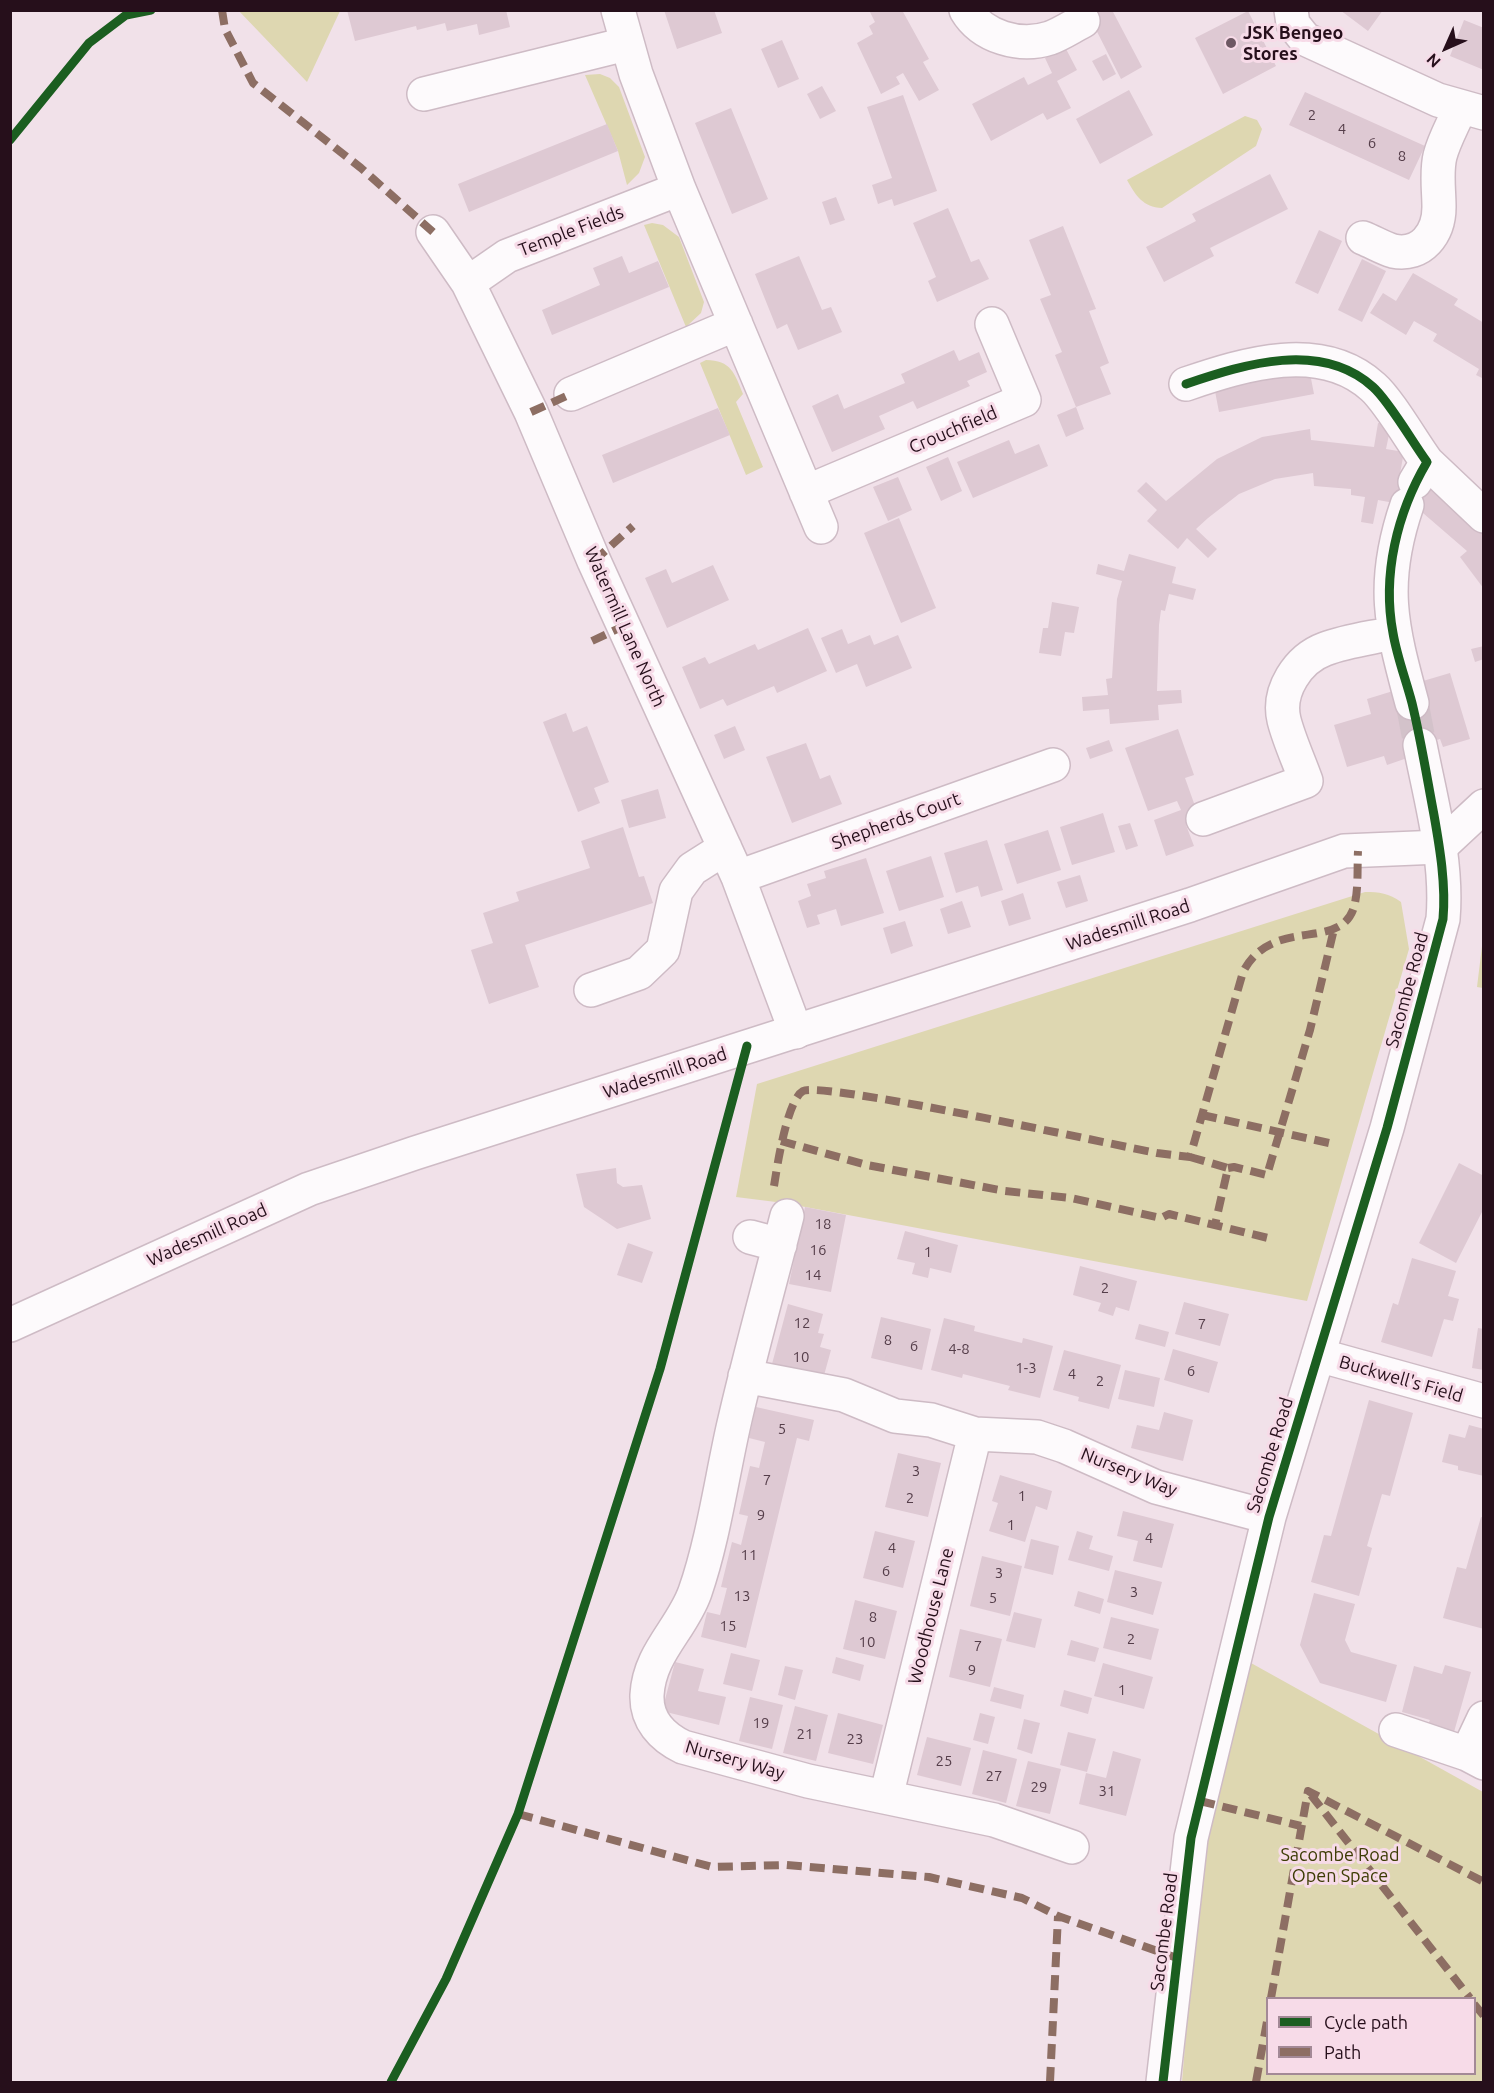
<!DOCTYPE html>
<style>
body{margin:0}
#map{position:relative;width:1494px;height:2093px;overflow:hidden;background:#f1e1e9;font-family:Ubuntu,sans-serif}
canvas{display:block}
.frame{position:absolute;inset:0;border:12px solid #260f1b;pointer-events:none}
.legend{position:absolute;left:1266px;top:1997px;width:210px;height:78px;box-sizing:border-box;background:#f7dbe8;border:2px solid #a38996;margin:0;padding:8px 10px;list-style:none;font-size:18px;color:#260f1b}
.legend li{display:flex;align-items:center;gap:12px;height:30px}
.legend b{width:30px;border:2px solid #a38996}
.north{position:absolute;left:1416px;top:18px;width:60px;height:60px;-webkit-text-stroke:4px #f7dbe8;paint-order:stroke;rotate:225deg;font-size:16px;font-weight:700;line-height:24px;text-align:center;color:#260f1b}
.north::after{content:'';display:block;margin:auto;width:21px;height:27px;background:#260f1b;clip-path:polygon(50% 0,100% 100%,50% 72%,0 100%)}
</style>
<div id="map">
<canvas width="1494" height="2093"></canvas>
<div class="frame"></div>
<ul class="legend">
<li><b style="height:8px;background:#1b5e20"></b>Cycle path</li>
<li><b style="height:8px;background:#8d6e63"></b>Path</li>
</ul>
<div class="north">N</div>
</div>
<script>
const c = document.querySelector('canvas').getContext('2d');
c.lineJoin = 'round';
function fill(path, color) { c.fillStyle = color; c.fill(path, 'evenodd'); }
function trace(path, color, width, dash) { c.strokeStyle = color; c.lineWidth = width; c.lineCap = dash ? 'butt' : 'round'; c.setLineDash(dash || []); c.stroke(path); }
function label(font, color, halo, rows, align = 'center') {
  c.font = font + ' Ubuntu,sans-serif'; c.lineWidth = 6; c.setLineDash([]); c.textBaseline = 'middle'; c.strokeStyle = halo; c.fillStyle = color; for (const [text, x, y, turn = 0] of rows) {
    c.save(); c.translate(x, y); c.rotate((+turn || 0) * Math.PI / 180); c.textAlign = isNaN(turn) ? turn : align; if (halo) c.strokeText(text, 0, 0); c.fillText(text, 0, 0); c.restore();
  }
}
const green = new Path2D(`
 M238,10h102v1l-33,71z
 M600,74l10,4 9,9 26,70 -6,16 -12,12 -9,-34 -33,-76z
 M1245,116l12,4 5,9 -6,17 -94,62c-19,-1 -26,-12 -35,-28z
 M652,223l11,2 16,12 25,65 -3,11 -15,14 -42,-102z
 M706,360c25,0 29,14 37,34l-7,8 27,65 -17,8 -46,-112z
 M1365,892c14,0 24,1 36,10l8,47 -102,352 -523,-98 -48,-6 21,-113z
 M1483,938v50l-6,-1z
 M1251,1663l232,129v290h-301l17,-206zM1268,1998h206v76h-206z`);
const building = new Path2D(`
 M347,10h159l4,17 -31,8 -2,-11 -30,7 -2,-8 -28,7 -1,-4 -61,15z
 M664,10h50l8,23 -45,16z
 M869,10h33l27,49 -6,3 16,28 -20,11 -16,-28 -7,4 4,7 -19,10 -24,-51 16,-9 -4,-8 6,-4z
 M1086,10h26l30,57 -21,12z
 M1340,10h43l-15,21z
 M1248,11l28,55 -53,28 -28,-56z
 M1464,20l20,8v42l-34,-14z
 M782,40l17,39 -21,9 -17,-39z
 M1065,47l12,23 -20,11 14,27 -24,12 -4,-7 -52,28 -19,-37 52,-27 4,8 24,-12 -7,-15z
 M1106,54l10,20 -13,7 -11,-20z
 M822,86l14,25 -16,8 -13,-25z
 M1129,90l24,45 -53,29 -24,-45z
 M1305,92l120,54 -16,34 -120,-55z
 M903,95l34,96 -43,15 -2,-7 -14,5 -6,-19 20,-7 -25,-71z
 M731,108l37,91 -36,15 -37,-91z
 M607,124l11,27 -149,61 -11,-28z
 M1270,174l18,35 -78,39 4,8 -50,26 -18,-35 50,-26 -4,-7z
 M836,197l9,23 -15,5 -8,-23z
 M948,208l23,54 8,-3 10,20 -52,23 -9,-21 8,-4 -23,-54z
 M1063,226l33,83 -7,2 20,52 -9,4 11,27 -35,13 -21,-52 7,-3 -22,-53 11,-4 -22,-55z
 M1319,230l23,11 -24,53 -23,-11z
 M622,256l7,17 29,-12 11,26 -117,48 -10,-25 58,-25 -7,-17z
 M799,256l23,54 9,-3 11,25 -44,18 -11,-26 -10,5 -22,-55z
 M1362,259l24,12 -24,51 -24,-12z
 M1413,273l45,26 -4,6 30,18v56l-8,-4 3,-6 -46,-28 4,-7 -23,-13 -8,14 -36,-22 13,-20 13,8z
 M954,350l5,11 20,-9 8,20 -20,9 3,5 -53,23 -4,-8 -34,15 6,13 -53,23 -20,-46 26,-12 6,15 61,-26 -4,-9z
 M1309,368l5,26 -95,18 -5,-26z
 M1076,407l8,22 -18,8 -9,-22z
 M718,408l12,27 -117,48 -11,-28z
 M1378,423l13,2 -5,24 18,3 -5,27 33,5 52,46v59l-24,-32 7,-6 -51,-44 -38,-7 -5,24 -12,-2 4,-25 -14,-2v-6l-37,-3 -1,-13 -38,6 -36,15 -31,24 -12,11 21,20 -9,9 -21,-20 -9,11 -31,-28 10,-11 -20,-19 9,-9 20,19 51,-42 45,-22 48,-8 1,11 63,7z
 M1009,440l6,14 24,-10 9,22 -75,32 -16,-36z
 M948,457l14,34 -21,10 -15,-34z
 M898,477l14,33 -24,11 -15,-34z
 M899,518l37,90 -35,15 -37,-90z
 M1129,554l47,13 -4,16 24,6 -3,11 -24,-6 -4,17 -4,-1 -2,15 -2,66 24,-1 1,13 -24,2 1,15 -49,4 -1,-15 -26,2 -1,-14 26,-2 -2,-16 6,-1 5,-79 5,-18 -26,-7 2,-10 26,7z
 M713,565l16,35 -62,28 -22,-50 21,-9 6,14z
 M1052,602l27,5 -5,26 -9,-1 -4,24 -22,-3 4,-25h5z
 M808,628l19,43 -50,22 -3,-7 -47,20 -4,-7 -23,10 -18,-42 23,-10 4,7 46,-20 3,6z
 M842,629l6,15 22,-9 4,10 24,-10 14,33 -46,19 -9,-23 -21,9 -15,-35z
 M1484,646v13l-9,3 -4,-13z
 M1450,673l20,66 -27,8 -3,-8 -29,9 2,8 -26,9 -3,-9 -37,11 -13,-42 37,-11 -4,-15 26,-8 5,17 31,-10 -6,-17z
 M566,713l7,19 14,-6 22,56 -15,6 6,15 -22,9 -35,-90z
 M735,726l10,24 -21,9 -10,-24z
 M1178,729l16,46 -9,3 15,42 -14,5 8,21 -28,10 -12,-36 27,-10 -4,-9 -29,10 -23,-63z
 M1109,740l4,11 -23,8 -4,-11z
 M806,743l14,36 10,-4 12,29 -50,19 -26,-66z
 M658,789l8,29 -37,10 -8,-28z
 M1103,813l12,39 -43,13 -12,-38z
 M1130,823l8,23 -12,4 -8,-24z
 M623,827l16,50 5,-1 9,27 -128,42 14,42 -50,17 -18,-54 22,-7 -10,-30 36,-12 -3,-9 74,-24 -9,-27z
 M1048,830l13,40 -44,14 -13,-40z
 M987,840l16,50 -22,7 -3,-11 -22,7 -12,-40z
 M931,856l13,41 -45,14 -13,-40z
 M866,858l18,55 -43,13 -5,-17 -19,6 3,9 -13,4 -9,-27 13,-5 -4,-12 19,-6 -2,-7z
 M1080,875l8,26 -22,7 -9,-26z
 M1023,893l8,26 -22,7 -8,-25z
 M962,901l9,26 -23,7 -8,-25z
 M905,921l8,25 -22,8 -8,-26z
 M1459,1163l25,13v32l-28,55 -37,-20z
 M616,1168l1,15 6,4 19,-2 9,34 -34,10 -33,-22 -8,-33z
 M805,1207l41,8 -15,77 -42,-8z
 M905,1231l53,14 -7,28 -21,-5 -2,10 -16,-4 3,-11 -18,-4z
 M628,1243l25,9 -11,31 -25,-8z
 M1412,1258l44,13 -8,25 11,3 -6,22 -9,-2 -12,38 -51,-15 12,-39 5,2z
 M1080,1266l57,15 -8,30 -13,-4 -3,9 -15,-5 3,-8 -28,-8z
 M1184,1302l45,12 -9,32 -45,-12z
 M788,1304l35,10 -5,19 6,1 -4,13 11,3 -8,29 -51,-15z
 M881,1317l50,12 -9,41 -51,-12z
 M944,1318l31,8 -1,5 48,12 1,-5 30,8 -13,52 -32,-8 2,-4 -47,-12 -1,4 -31,-8z
 M1139,1324l30,8 -4,15 -30,-8z
 M1478,1328l6,1v41l-12,-2z
 M1173,1349l45,13 -9,31 -45,-13z
 M1064,1350l57,15 -12,44 -31,-8 1,-4 -26,-7z
 M1125,1370l35,8 -6,29 -36,-8z
 M1369,1400l44,13 -23,83 -8,-2 -15,52 5,2 -13,48 -48,-14 13,-47 7,1z
 M756,1407l58,13 -5,21 -12,-3 -51,210 -45,-11 6,-25 13,3 7,-27 -6,-1 11,-45 9,3 7,-29 -9,-2 5,-22 6,-26 9,2 6,-26 -16,-4z
 M1164,1412l29,8 -10,41 -52,-13 6,-23 22,5z
 M1469,1425l15,4v47l-26,-6v-4l-16,-4 7,-28 16,4z
 M898,1453l43,10 -13,54 -43,-10z
 M1000,1475l52,16 -5,19 -11,-4 -11,36 -36,-11 9,-28 -6,-2z
 M1123,1511l51,13 -12,44 -29,-7 5,-20 -21,-5z
 M1481,1517l3,1v111l-41,-11 14,-51 9,2z
 M875,1531l40,10 -12,47 -40,-10z
 M1077,1531l16,5 -4,13 24,7 -4,15 -41,-11z
 M1031,1539l28,7 -6,29 -29,-7z
 M982,1556l40,10 -12,50 -40,-10z
 M1115,1570l47,12 -9,33 -46,-13z
 M1078,1591l26,8 -4,15 -26,-8z
 M1314,1593l41,11 -10,36 6,12 46,13 -11,37 -66,-19 -20,-38z
 M855,1600l42,11 -12,48 -42,-10z
 M1014,1612l28,7 -7,29 -29,-7z
 M1111,1617l48,12 -8,31 -48,-12z
 M960,1629l42,10 -12,48 -41,-10z
 M1071,1640l28,8 -4,14 -28,-7z
 M731,1653l29,7 -8,31 -29,-7z
 M836,1657l28,8 -4,16 -28,-8z
 M675,1662l29,7 -6,22 28,6 -7,28 -57,-14z
 M1103,1663l50,14 -9,32 -50,-13z
 M1445,1665l26,7 -17,60 -26,-8 2,-4 -28,-8 12,-46 28,8z
 M785,1666l18,4 -8,30 -17,-5z
 M994,1687l30,8 -3,14 -31,-8z
 M1064,1690l28,8 -4,16 -28,-8z
 M750,1697l33,8 -11,44 -33,-8z
 M795,1706l33,9 -12,46 -33,-8z
 M838,1713l45,12 -10,39 -45,-11z
 M980,1713l15,4 -7,27 -15,-4z
 M1024,1719l16,4 -8,31 -15,-5z
 M1068,1732l28,7 -9,33 -27,-7z
 M927,1737l44,11 -10,38 -44,-11z
 M983,1750l34,9 -11,44 -34,-9z
 M1113,1751l28,8 -15,57 -47,-12 7,-31 20,5z
 M1028,1761l33,8 -11,45 -34,-8z`);
const minorTunnel = new Path2D(`
 M1412,703l8,42`);
const minor = new Path2D(`
 M618,10l18,64 43,115 142,338
 M966,10c16,27 54,38 84,28 11,-4 23,-12 33,-17
 M1291,10l2,14 12,15 133,61 46,13
 M424,94l202,-50
 M433,232l35,51 63,129 63,149 144,316 58,155
 M1363,238c10,4 20,10 30,13 29,6 46,-18 46,-44 0,-17 -3,-35 1,-51 4,-16 14,-33 20,-48
 M468,283l39,-27 172,-67
 M1186,384c59,-20 135,-44 187,3 16,14 40,56 54,75l-12,20
 M571,394l165,-70
 M1427,462l57,54
 M806,492l218,-92 -32,-76
 M1407,505c-27,79 -16,120 5,198
 M1203,819l103,-38c-7,-20 -17,-41 -22,-61 -7,-29 14,-61 41,-71 21,-8 46,-11 68,-16
 M738,877l315,-112
 M591,990l48,-17 24,-23 13,-59 16,-22 33,-21
 M787,1216c-18,71 -38,141 -54,212 -12,54 -20,112 -38,164 -13,37 -46,61 -48,103 -1,25 15,42 36,52l125,34 186,39 78,27
 M750,1237l30,8
 M1318,1355l166,46
 M745,1376l99,19 51,21 36,4 44,14 62,3 27,9 92,41 113,30
 M1484,1718l-17,36 17,9
 M1396,1730l71,24
 M886,1797l89,-363
 M1163,2082l28,-244 78,-321 118,-389 56,-209c5,-58 -12,-118 -23,-174`);
const secondary = new Path2D(`
 M10,1325l299,-136 106,-36 775,-248 154,-54 96,-4 44,-41`);
const quiet = new Path2D(`
 M222,10l3,19 28,54 108,85 72,64
 M531,412l40,-18
 M594,561l39,-35
 M592,641l32,-15
 M1202,1115l127,28
 M781,1141l86,24 138,26 66,7 90,20 8,-4 99,24
 M1190,1157l38,11 -13,57
 M1228,1168l6,-1 33,8 43,-145 24,-101
 M774,1186c3,-19 13,-86 29,-95 19,-10 311,54 354,62l33,4 53,-185c29,-56 94,-21 110,-62 6,-17 4,-41 5,-59
 M1311,1795l159,203
 M1200,1801l101,25
 M518,1814l194,53 74,-2 143,12 93,21 36,18 119,42
 M1271,1998l37,-207 176,91
 M1474,2004l10,12
 M1050,2082l8,-166
 M1256,2082l12,-66`);
const cycleway = new Path2D(`
 M10,140l79,-97 37,-28 25,-5
 M391,2082l55,-103 72,-165 142,-445 87,-323
 M1163,2082l28,-244 78,-321 118,-389 56,-209c3,-34 -3,-70 -9,-104 -7,-37 -13,-75 -22,-112 -6,-23 -15,-46 -19,-70 -11,-58 4,-120 34,-171 -14,-19 -38,-61 -54,-75 -52,-47 -128,-23 -187,-3`);
const markers = [
 [1231,43,6,"#6d5863"]
];
const numberNames = [
 ["2",1312,115],
 ["4",1342,129],
 ["6",1372,143],
 ["8",1402,156],
 ["18",823,1224],
 ["16",818,1250],
 ["1",928,1252],
 ["14",813,1275],
 ["2",1105,1288],
 ["12",802,1323],
 ["7",1202,1324],
 ["8",888,1340],
 ["6",914,1346],
 ["4-8",959,1349],
 ["10",801,1357],
 ["1-3",1026,1368],
 ["6",1191,1371],
 ["4",1072,1374],
 ["2",1100,1381],
 ["5",782,1429],
 ["3",916,1471],
 ["7",767,1480],
 ["1",1022,1496],
 ["2",910,1498],
 ["9",761,1515],
 ["1",1011,1525],
 ["4",1149,1538],
 ["4",892,1548],
 ["11",749,1555],
 ["6",886,1571],
 ["3",999,1573],
 ["3",1134,1592],
 ["13",742,1596],
 ["5",993,1598],
 ["8",873,1617],
 ["15",728,1626],
 ["2",1131,1639],
 ["10",867,1642],
 ["7",978,1646],
 ["9",972,1670],
 ["1",1122,1690],
 ["19",761,1723],
 ["21",805,1734],
 ["23",855,1739],
 ["25",944,1761],
 ["27",994,1776],
 ["29",1039,1787],
 ["31",1107,1791]
];
const poiNames = [
 ["JSK Bengeo",1243,33],
 ["Stores",1243,54]
];
const streetNames = [
 ["Temple Fields",571,231,-21],
 ["Crouchfield",953,430,-23],
 ["Watermill Lane North",625,627,66],
 ["Shepherds Court",896,821,-20],
 ["Wadesmill Road",1128,925,-18],
 ["Sacombe Road",1407,990,-75],
 ["Wadesmill Road",665,1073,-18],
 ["Wadesmill Road",207,1235,-24],
 ["Buckwell's Field",1401,1379,16],
 ["Sacombe Road",1270,1455,-73],
 ["Nursery Way",1129,1472,22],
 ["Woodhouse Lane",931,1616,-76],
 ["Nursery Way",735,1760,16],
 ["Sacombe Road",1164,1932,-83]
];
const parkNames = [
 ["Sacombe Road",1340,1855],
 ["Open Space",1340,1876]
];
fill(green, '#ded7b1');
fill(building, '#dec9d3');
trace(minorTunnel, '#d3c2ca', 33, [33, 16]);
trace(minor, '#cebbc5', 36);
trace(secondary, '#cebbc5', 36);
trace(minor, '#fdfafc', 33);
trace(secondary, '#fdfafc', 33);
trace(quiet, '#8d6e63', 8, [15, 8]);
trace(cycleway, '#1b5e20', 9);
for (const [x, y, r, color] of markers) { const dot = new Path2D(); dot.arc(x, y, r, 0, 2 * Math.PI); c.fillStyle = color; c.fill(dot); trace(dot, '#f7dbe8', 2); }
label('15px', '#553e4a', null, numberNames);
label('bold 18px', '#260f1b', '#f7dbe8', poiNames, 'left');
label('18px', '#260f1b', '#f7dbe8', streetNames);
label('18px', '#3d3c05', '#f7dbe8', parkNames);
</script>
